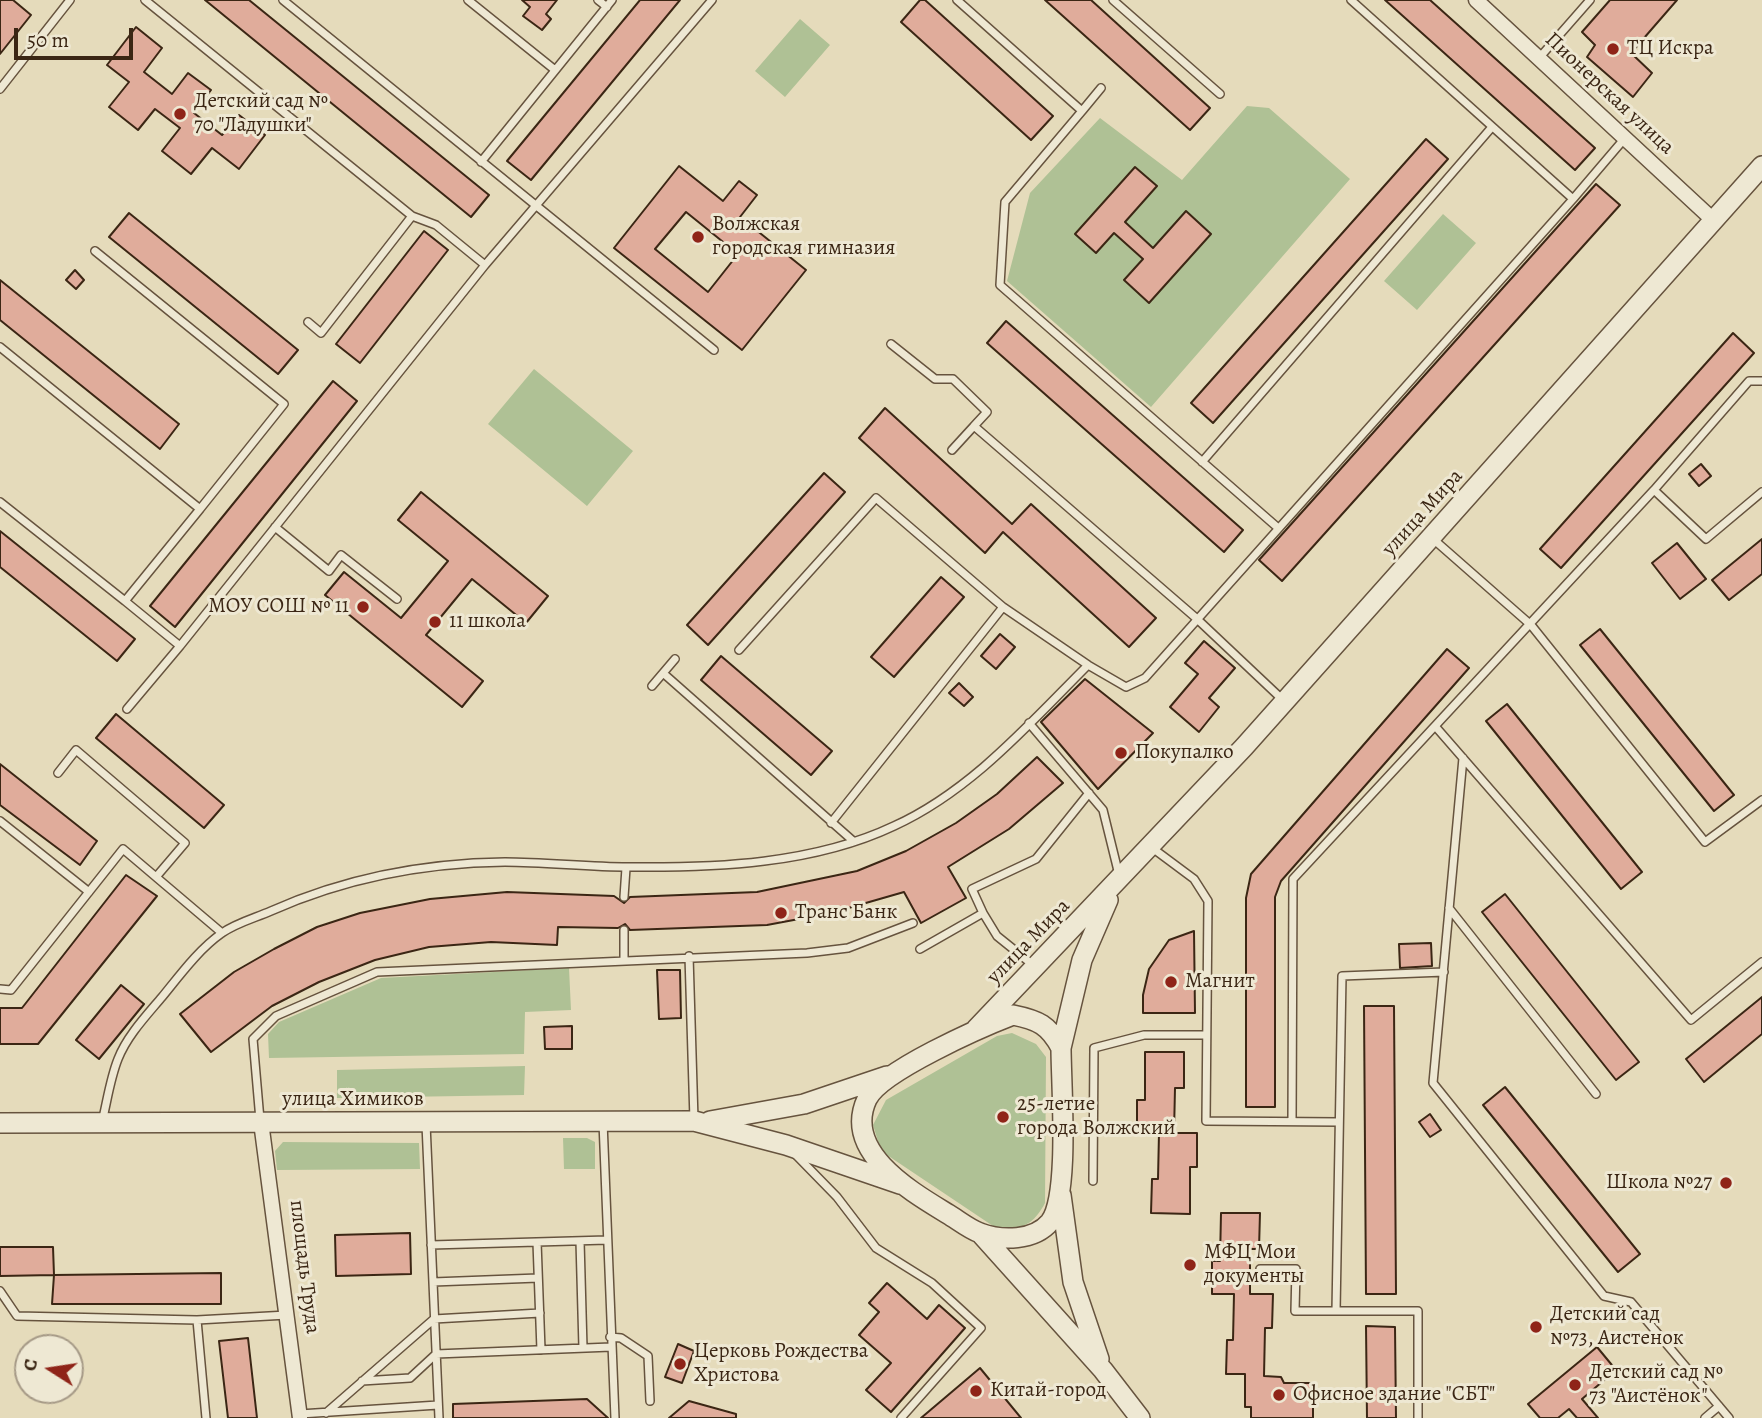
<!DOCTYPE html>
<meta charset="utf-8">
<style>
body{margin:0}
#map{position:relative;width:1762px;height:1418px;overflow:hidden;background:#e5dbbb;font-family:Alegreya,serif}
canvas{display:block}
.north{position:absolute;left:14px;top:1334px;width:70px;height:70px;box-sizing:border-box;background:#eee8d3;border:2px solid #a69a87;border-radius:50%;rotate:282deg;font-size:19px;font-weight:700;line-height:28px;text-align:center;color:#3b2614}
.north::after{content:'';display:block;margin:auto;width:24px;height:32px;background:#8f2418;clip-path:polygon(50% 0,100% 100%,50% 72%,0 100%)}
.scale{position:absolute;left:14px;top:28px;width:119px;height:32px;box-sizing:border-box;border:4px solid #3b2614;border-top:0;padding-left:9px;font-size:21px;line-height:24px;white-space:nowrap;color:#3b2614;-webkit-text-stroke:5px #eee8d3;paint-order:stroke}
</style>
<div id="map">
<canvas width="1762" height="1418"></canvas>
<div class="north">С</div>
<div class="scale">50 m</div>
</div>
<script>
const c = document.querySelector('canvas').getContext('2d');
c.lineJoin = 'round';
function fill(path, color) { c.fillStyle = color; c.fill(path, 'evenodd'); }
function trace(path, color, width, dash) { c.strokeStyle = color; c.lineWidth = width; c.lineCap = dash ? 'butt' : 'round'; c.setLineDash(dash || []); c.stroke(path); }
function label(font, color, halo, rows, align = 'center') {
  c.font = font + ' Alegreya,serif'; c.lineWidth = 6; c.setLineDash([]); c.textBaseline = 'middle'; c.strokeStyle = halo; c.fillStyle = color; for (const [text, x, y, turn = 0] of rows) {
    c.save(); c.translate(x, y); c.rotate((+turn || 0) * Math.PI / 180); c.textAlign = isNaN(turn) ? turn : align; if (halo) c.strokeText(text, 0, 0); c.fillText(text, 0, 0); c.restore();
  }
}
const green = new Path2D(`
 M800,19l30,26 -45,52 -30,-26z
 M1247,106l22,2 81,71 -199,228 -144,-126 23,-88 70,-75 82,62z
 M1443,214l33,29 -59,67 -33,-29z
 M534,369l99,82 -46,55 -99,-82z
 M569,968l2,42 -46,2 -1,42 -255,4 -1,-24 11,-12 102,-44z
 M1012,1033l24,11 10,13 -1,146c-12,23 -26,29 -52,23l-112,-75 -8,-26 13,-25 111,-64z
 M525,1066l-1,29 -187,3v-28z
 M563,1138h24l8,4v27h-31z
 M283,1142l136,1 1,26 -143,1 -2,-19z`);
const building = new Path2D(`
 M0,0h13l18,15 -31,39z
 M205,0h44l240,195 -18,22z
 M522,0h35l-11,14 5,5 -9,11 -19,-14 7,-9z
 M640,0h40l-149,180 -24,-19z
 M920,0h5l128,116 -22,24 -130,-118z
 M1045,0h46l119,108 -20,22z
 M1385,0h45l165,148 -20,22z
 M1610,0h67l-46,53 21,20 -19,24 -46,-40 8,-12 -13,-13z
 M136,27l26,21 -18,24 28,22 16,-21 23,17 -17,23 28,22 17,-20 26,20 -26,34 -27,-21 -21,26 -29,-23 18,-23 -25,-19 -17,21 -29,-23 20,-25 -22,-17z
 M1426,139l22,20 -235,264 -22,-20z
 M679,166l44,35 16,-20 18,14 -17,22 66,53 -64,80 -128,-102zM686,212l52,42 -30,38 -53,-43z
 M1135,167l22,19 -32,36 28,26 33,-37 25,23 -62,69 -25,-23 19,-21 -29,-26 -18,20 -21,-19z
 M1596,184l24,21 -338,376 -23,-21z
 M129,213l169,137 -20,24 -169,-137z
 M424,231l24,19 -88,113 -24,-19z
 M75,270l9,10 -8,9 -10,-9z
 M0,280l179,144 -19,25 -160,-129z
 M1006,321l237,209 -19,22 -237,-209z
 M1733,333l21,20 -193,215 -21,-19z
 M333,381l24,20 -182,226 -25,-21z
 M885,408l127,116 19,-20 125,114 -27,29 -126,-115 -18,21 -126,-115z
 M1701,464l10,12 -12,10 -10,-12z
 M824,473l21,19 -137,153 -21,-20z
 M421,492l127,104 -22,27 -54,-44 -46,56 57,46 -21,26 -137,-112 19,-23 57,46 47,-57 -50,-41z
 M0,531l135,108 -18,22 -117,-94z
 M1762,539v35l-33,26 -17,-20z
 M1677,543l29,36 -26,20 -28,-36z
 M941,577l23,20 -70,80 -23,-20z
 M1600,629l134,166 -20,16 -134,-166z
 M1000,634l15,13 -19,22 -15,-13z
 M1204,641l31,27 -26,30 10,9 -20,25 -29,-25 28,-33 -13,-11z
 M1447,649l22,19 -188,213 -6,16v210h-29v-209l5,-24z
 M721,656l111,95 -21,24 -110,-95z
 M1085,679l68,54 -55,56 -57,-67z
 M959,683l14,14 -9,9 -15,-13z
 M1507,704l135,168 -21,17 -135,-168z
 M116,714l108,91 -20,23 -108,-90z
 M1037,757l26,26 -54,46 -61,38 18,31 -45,25 -17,-31 -73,21 -64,12 -137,5 -5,-6 -7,4 -60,-1 -1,18 -66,-3 -62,5 -54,13 -56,22 -47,24 -61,46 -31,-38 54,-42 40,-23 43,-22 43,-14 70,-14 77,-7 107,4 10,7 6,-6 127,-5 100,-21 49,-20 50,-28 41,-29z
 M0,764l97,77 -17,24 -80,-60z
 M126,875l31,21 -119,148h-38v-36h22z
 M1505,894l134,168 -23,18 -134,-168z
 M1194,931l1,82h-52v-18l6,-26 20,-29z
 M1431,943l1,23 -32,2 -1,-24z
 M657,970h23l1,48 -22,1z
 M121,985l23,19 -45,55 -23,-19z
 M1762,997v37l-58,48 -18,-23z
 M1364,1006h30l2,288h-30z
 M572,1026v23h-27l-1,-22z
 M1145,1052h39v36h-9l-1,45h23v34h-7v47l-39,-1 1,-34h6l1,-46h-22v-33h8z
 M1505,1087l135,167 -22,18 -135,-167z
 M1430,1114l11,16 -11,7 -11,-15z
 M1221,1213h39l-1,36h-9v45h23l-1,34h-7l-1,48 17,1 3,6h29v35h-62v-11h-6v-33h-19l1,-34h6l1,-46h-22v-33h8z
 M410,1233l1,41 -75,2 -1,-41z
 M0,1247h53l1,28 -54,1z
 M221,1273v31h-169l2,-29z
 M887,1283l40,36 12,-14 26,23 -74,84 -25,-22 25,-27 -32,-28 20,-23 -10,-9z
 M1366,1326l29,1 1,91h-29z
 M248,1338l9,80h-29l-9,-77z
 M678,1344l16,7 -12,32 -17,-6z
 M1597,1347l19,23 -34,29 16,19h-21l-8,-9 -11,9h-18l-12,-14z
 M980,1368l41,50h-100z
 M587,1399l21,19h-155v-14z
 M689,1401l47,13v4h-67z`);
const service = new Path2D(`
 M145,0l267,216 24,9 49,40
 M283,0l431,350
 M468,0l87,70
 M598,0l9,7
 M957,0l125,111 -77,91 -5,83 277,242
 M1113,0l107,94
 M1540,57l50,-57
 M0,89l70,-89
 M1082,111l19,-23
 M481,162l131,-162
 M1573,199l52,-61
 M95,251l189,153 -84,105
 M308,322l13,11 91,-117
 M891,344l44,35h18l34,33 -13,14 222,192 88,83
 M0,347l200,162 -75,92 -125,-99
 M952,450l22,-24
 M1202,462l290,-335
 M1654,490l95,-109h13
 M275,527l54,44 12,-16 56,44
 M1432,538l99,87 174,217 57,-42
 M125,601l55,45 305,-381 227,-265
 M739,650l137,-152 127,109
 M663,673l189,167
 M652,686l23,-27
 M127,709l53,-63
 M1029,723l74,87 16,65
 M1435,726l256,294 71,-58
 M1463,758l-30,325 171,213 27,6 98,116
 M58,773l18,-23 109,93 -29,34
 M0,821l89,71
 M831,823l172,-216 85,58
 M1151,847l43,32 14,22 -2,220 133,1
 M624,897l2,-29
 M1449,908l147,186
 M983,913l14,23 36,29
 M624,930v29
 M920,949l63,-36 -11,-24 64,-30 53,-66
 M689,956l5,164
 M0,989l11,1 112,-141 99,84
 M260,1120l-7,-81 23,-23 101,-44 430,-19 41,-5 65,-25
 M1292,1121l1,-242 361,-389 52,49 56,-47
 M102,1122c5,-20 8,-43 16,-63 9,-23 28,-43 44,-62 18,-22 37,-48 60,-64 14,-10 33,-15 49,-22 74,-33 152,-48 234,-49 41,0 82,5 123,5 88,1 186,-3 266,-41 77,-35 135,-102 194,-161l38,22 19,-9 428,-479 -222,-199
 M603,1122l12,296
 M426,1124l13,294
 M796,1155l41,42 39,51 56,35 49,45 -80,90
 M1093,1181l1,-133 50,-13h62
 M580,1241l3,107
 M537,1242l4,108
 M431,1245l176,-5
 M1260,1269h36l-1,42h123v107
 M433,1282l105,-4
 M0,1291l17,25 180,4 90,-5
 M1336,1311l6,-335 102,-4
 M197,1320l9,98
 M610,1337l11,1 27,18 2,45
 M362,1381l48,-3 26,-24 175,-7
 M326,1413l108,-94 106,-6
 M300,1414l138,-9
 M1705,1418l14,-12`);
const minor = new Path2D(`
 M1476,0l236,219
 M261,1122l39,296`);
const tertiary = new Path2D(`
 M1013,1015c25,5 36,10 48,33 0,36 9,148 -11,174 -16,19 -48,19 -70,11 -11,-4 -22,-13 -32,-19 -36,-22 -106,-62 -81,-115 14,-28 115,-72 146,-84z
 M976,1029l268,-282 518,-581
 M1061,1048l21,-88 26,-60
 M710,1121l94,-17 83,-28
 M0,1123l694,-2 92,24 114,39
 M1061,1195l12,87 26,77
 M980,1233l123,137 37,48`);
const markers = [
 [1613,49,7,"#8f2418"],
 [180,114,7,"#8f2418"],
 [698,237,7,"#8f2418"],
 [363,607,7,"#8f2418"],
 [435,622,7,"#8f2418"],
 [1121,753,7,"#8f2418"],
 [781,913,7,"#8f2418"],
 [1171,982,7,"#8f2418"],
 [1003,1117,7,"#8f2418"],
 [1726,1183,7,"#8f2418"],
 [1190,1265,7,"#8f2418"],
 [1536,1327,7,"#8f2418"],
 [680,1364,7,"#8f2418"],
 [1575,1385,7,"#8f2418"],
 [976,1391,7,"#8f2418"],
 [1279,1395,7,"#8f2418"]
];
const poiNames = [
 ["ТЦ Искра",1627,49],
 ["Детский сад №",194,102],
 ["70 \"Ладушки\"",194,126],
 ["Волжская",712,225],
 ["городская гимназия",712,249],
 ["МОУ СОШ № 11",349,607,"right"],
 ["11 школа",449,622],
 ["Покупалко",1135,753],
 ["Транс Банк",795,913],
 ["Магнит",1185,982],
 ["25-летие",1017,1105],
 ["города Волжский",1017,1129],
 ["Школа №27",1712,1183,"right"],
 ["МФЦ Мои",1204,1253],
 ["документы",1204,1277],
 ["Детский сад",1550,1315],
 ["№73, Аистенок",1550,1339],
 ["Церковь Рождества",694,1352],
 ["Христова",694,1376],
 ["Детский сад №",1589,1373],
 ["73 \"Аистёнок\"",1589,1397],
 ["Китай-город",990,1391],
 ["Офисное здание \"СБТ\"",1293,1395]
];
const streetNames = [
 ["Пионерская улица",1609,94,43],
 ["улица Мира",1423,513,-48],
 ["улица Мира",1029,942,-46],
 ["улица Химиков",353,1100],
 ["площадь Труда",304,1267,83]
];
fill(green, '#afc195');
fill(building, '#e0ac9b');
trace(building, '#3b2614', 2);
trace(service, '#66533e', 10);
trace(minor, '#66533e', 17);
trace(tertiary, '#66533e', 22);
trace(service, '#eee8d3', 7);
trace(minor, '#eee8d3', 14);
trace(tertiary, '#eee8d3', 19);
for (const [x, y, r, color] of markers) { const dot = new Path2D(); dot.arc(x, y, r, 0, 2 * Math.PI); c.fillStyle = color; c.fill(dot); trace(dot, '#eee8d3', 2.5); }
label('21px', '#3b2614', '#eee8d3', poiNames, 'left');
label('21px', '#3b2614', '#eee8d3', streetNames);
</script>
